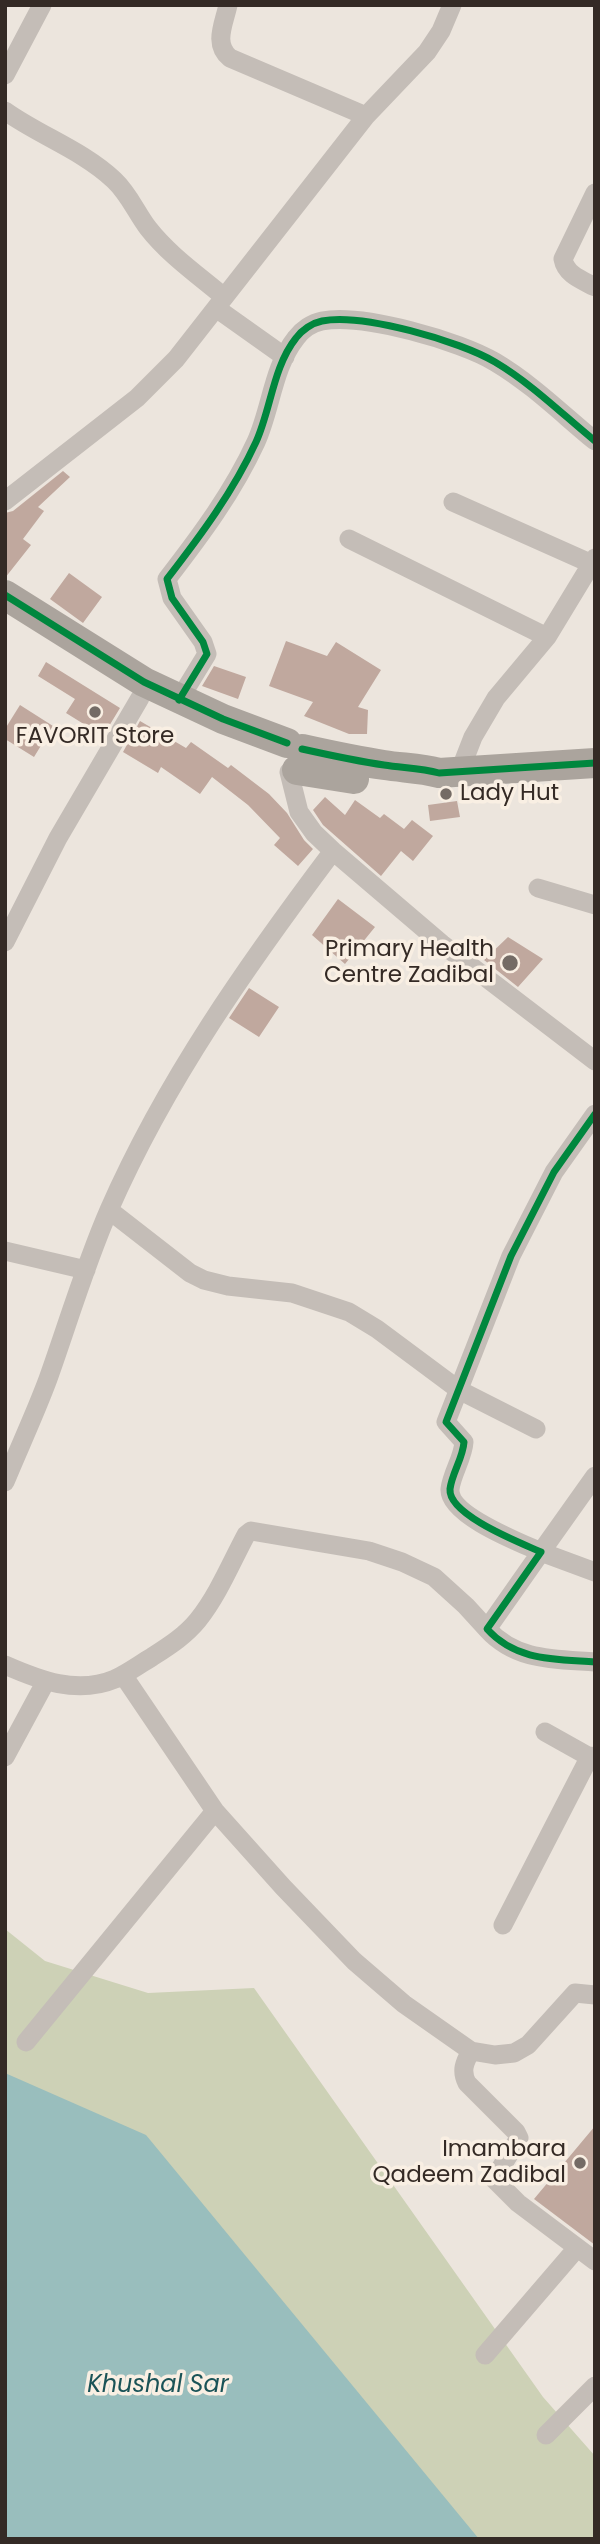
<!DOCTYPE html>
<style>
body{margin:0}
#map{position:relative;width:600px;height:2544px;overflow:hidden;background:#ece5dd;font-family:Poppins,sans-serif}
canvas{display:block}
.frame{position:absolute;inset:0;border:7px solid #342a25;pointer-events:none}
</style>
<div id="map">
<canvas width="600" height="2544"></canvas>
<div class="frame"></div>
</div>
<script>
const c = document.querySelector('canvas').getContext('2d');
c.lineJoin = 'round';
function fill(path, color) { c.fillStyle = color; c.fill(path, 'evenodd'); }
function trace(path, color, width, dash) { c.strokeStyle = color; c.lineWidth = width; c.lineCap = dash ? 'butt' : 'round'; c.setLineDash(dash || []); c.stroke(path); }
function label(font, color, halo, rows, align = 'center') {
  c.font = font + ' Poppins,sans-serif'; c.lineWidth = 7; c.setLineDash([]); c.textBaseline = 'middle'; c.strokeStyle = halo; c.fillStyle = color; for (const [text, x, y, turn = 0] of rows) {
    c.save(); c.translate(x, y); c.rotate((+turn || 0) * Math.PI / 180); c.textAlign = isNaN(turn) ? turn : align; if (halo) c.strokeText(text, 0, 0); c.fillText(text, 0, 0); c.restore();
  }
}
const green = new Path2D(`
 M5,1929l40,32 103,32 106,-5 289,409 52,59v83h-590z`);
const water = new Path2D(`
 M5,2073l141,62 333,404h-474z`);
const building = new Path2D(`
 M63,471l7,6 -32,30 6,4 -21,28 8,6 -26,33v-65l8,-2z
 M69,573l33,24 -19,26 -33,-24z
 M286,641l41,15 9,-14 45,28 -23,37 10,3 -1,24h-18l-45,-18 9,-14 -44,-16z
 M46,662l74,46 -17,28 -37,-23 9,-14 -37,-23z
 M214,666l32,11 -8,22 -36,-13z
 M20,705l33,21 -19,31 -29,-18v-10z
 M140,721l46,27 5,-6 37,26 3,-3 38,29 18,19 17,27 9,9 -15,17 -24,-21 6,-7 -32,-33 -36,-28 -12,17 -39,-27 -3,6 -35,-21z
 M325,797l20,18 10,-15 25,18 4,-4 20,15 8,-9 21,16 -20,25 -12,-10 -20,25 -58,-51 -10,-15z
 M457,801l3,16 -30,4 -2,-16z
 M338,899l37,28 -30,37 -33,-29z
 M508,937l35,22 -25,28 -34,-27z
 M249,988l30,19 -20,30 -30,-19z
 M595,2126v119l-61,-46z`);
const minor = new Path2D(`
 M228,5c-4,19 -15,39 2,53l136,58
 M5,75l37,-70
 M5,111c35,25 77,39 109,69 15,14 22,32 34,48 21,27 50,47 76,69
 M595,193l-32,66c3,16 19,21 32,28
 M216,308l69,49
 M5,501l132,-103 39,-39 190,-243 61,-64 14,-21 11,-26
 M453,502l139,62
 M349,539l198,98
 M179,700l28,-46 -4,-12 -31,-44 -5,-19c34,-44 66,-87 89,-137 15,-33 17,-75 40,-104 6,-8 16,-15 26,-17 40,-8 138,20 173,41 37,22 67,52 100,79
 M289,772l10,40 15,21 19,18 109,93 153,117
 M459,773l14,-36 23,-39 51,-61 48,-79
 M538,888l57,17
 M5,942l53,-104 82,-140
 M595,1114l-41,58 -43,84 -65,166 18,20c-1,16 -12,31 -14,47 -2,26 71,54 91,63l-54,77c29,32 67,30 108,33
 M109,1210l81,63 14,7 24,6 64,7 57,19 28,17 82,61 77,39
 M5,1251l81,19
 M595,1476l-54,76 54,20
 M5,1482c14,-34 30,-68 43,-103 20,-56 37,-114 61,-169 57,-130 139,-246 224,-359
 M5,1665c34,15 72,30 110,14 13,-6 25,-15 37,-22 17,-11 33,-21 46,-37 20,-25 33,-57 48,-85l5,-4 118,20 33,11 32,15 32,29 21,23
 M123,1675l92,136 68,76 71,74 50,43 67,47 24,4 19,-2 14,-8 47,-52 20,2
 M545,1732l50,28
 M5,1757l41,-76
 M503,1925l87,-169
 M26,2042l189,-231
 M471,2051c-7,12 -10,20 -4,32l49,49 3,6 -25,41 24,24 77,58
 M485,2355l92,-107
 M546,2435l49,-49`);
const highway = new Path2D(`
 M5,595l139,87 79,37 64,24
 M302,749c27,6 54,12 82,16 19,3 37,3 55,8l156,-10
 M297,770l57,9`);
const cycleway = new Path2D(`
 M5,595l139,87 79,37 64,24
 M179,700l28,-46 -4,-12 -31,-44 -5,-19c34,-44 66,-87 89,-137 15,-33 17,-75 40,-104 6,-8 16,-15 26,-17 40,-8 138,20 173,41 37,22 67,52 100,79
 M302,749c27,6 54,12 82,16 19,3 37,3 55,8l156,-10
 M595,1114l-41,58 -43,84 -65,166 18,20c-1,16 -12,31 -14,47 -2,26 71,54 91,63l-54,77c29,32 67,30 108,33`);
const markers = [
 [95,712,7,"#746b65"],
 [446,794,7,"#746b65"],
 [510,963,9,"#746b65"],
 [580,2163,7,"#746b65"]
];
const poiNames = [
 ["FAVORIT Store",95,737,"center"],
 ["Lady Hut",460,794,"left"],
 ["Primary Health",494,950],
 ["Centre Zadibal",494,976],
 ["Imambara",566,2150],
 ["Qadeem Zadibal",566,2176]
];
const waterNames = [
 ["Khushal Sar",158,2386]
];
fill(green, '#cdd1b6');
fill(water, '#99bebd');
fill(building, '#c0a89e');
trace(minor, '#c4bdb7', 19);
trace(highway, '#aba49d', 30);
trace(cycleway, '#00873e', 7);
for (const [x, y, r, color] of markers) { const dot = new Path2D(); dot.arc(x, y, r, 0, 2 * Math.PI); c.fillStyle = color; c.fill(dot); trace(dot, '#f9efe3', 2.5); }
label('23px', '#342a25', '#f9efe3', poiNames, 'right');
label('italic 24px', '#1a5357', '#f9efe3', waterNames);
</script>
